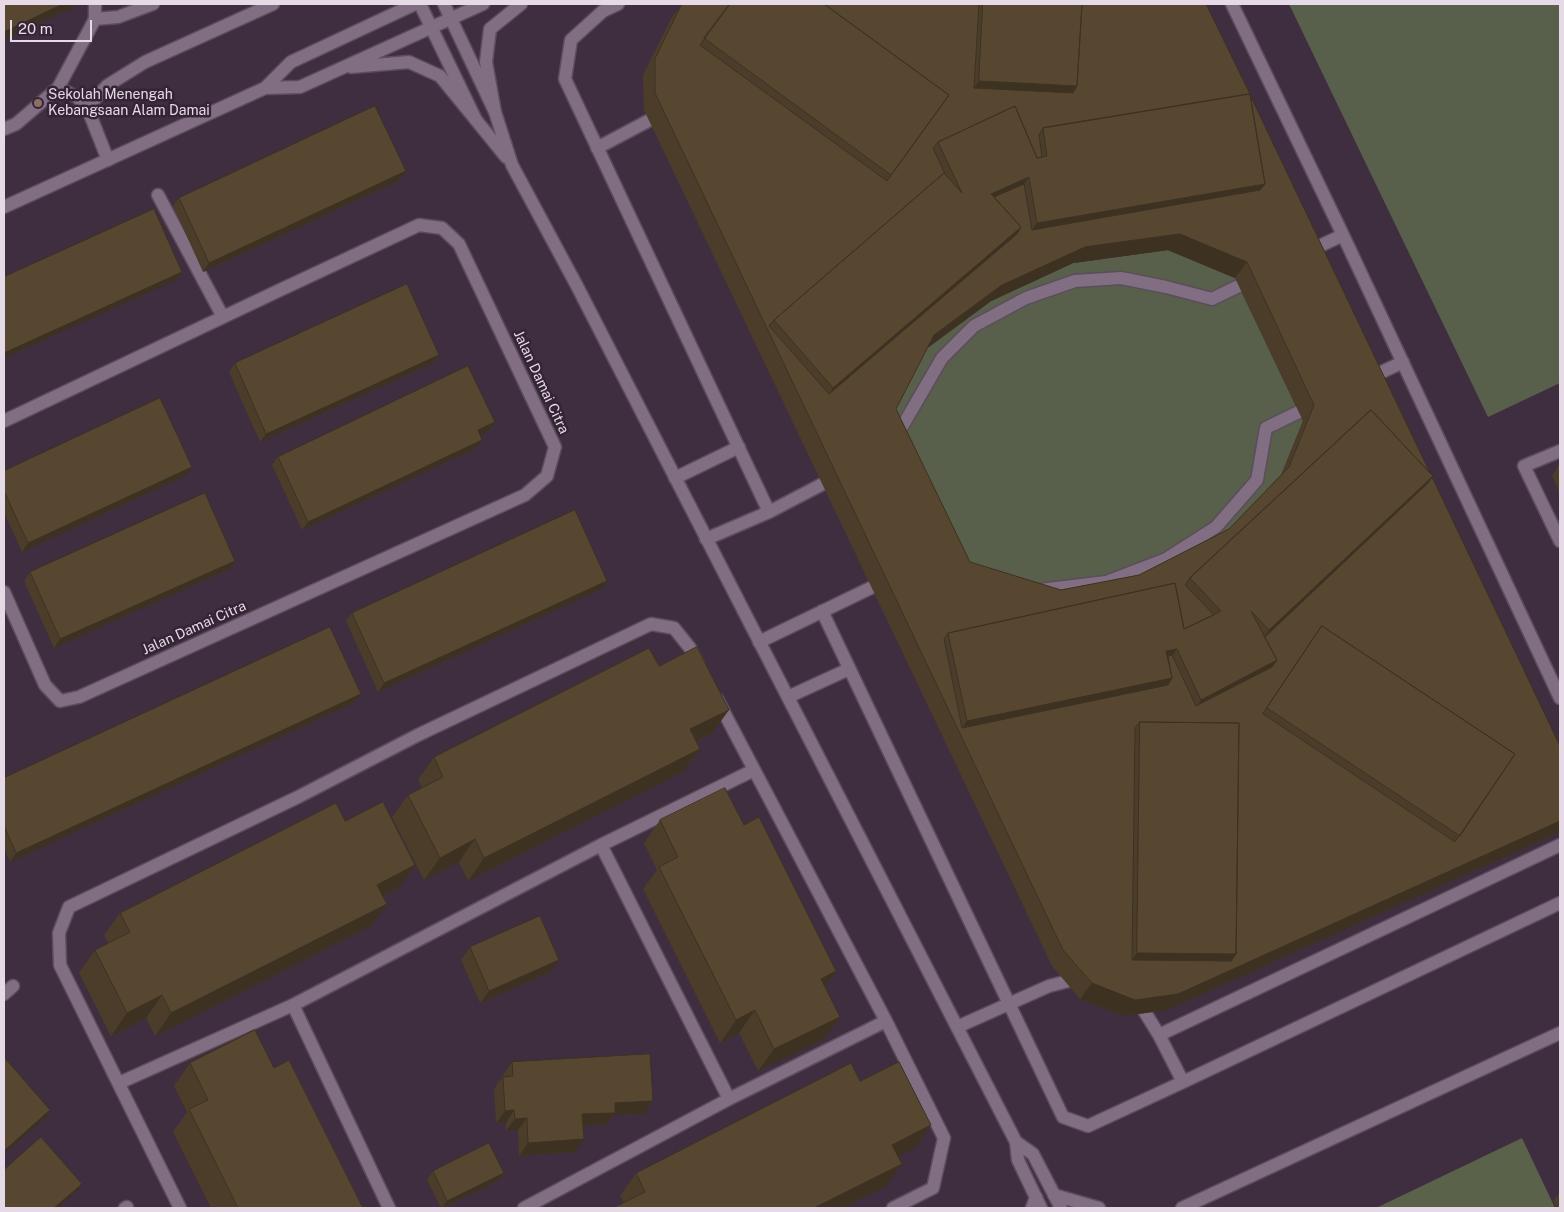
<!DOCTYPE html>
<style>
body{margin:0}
#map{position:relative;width:1564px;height:1212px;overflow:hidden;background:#3f2e40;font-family:"Public Sans",sans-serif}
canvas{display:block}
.frame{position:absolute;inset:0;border:5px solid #e5dae5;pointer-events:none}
.scale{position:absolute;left:10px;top:20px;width:82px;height:22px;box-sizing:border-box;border:2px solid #e5dae5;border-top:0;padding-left:6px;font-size:15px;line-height:18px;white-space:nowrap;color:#e5dae5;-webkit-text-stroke:4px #352436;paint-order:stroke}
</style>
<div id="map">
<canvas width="1564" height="1212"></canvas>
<div class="frame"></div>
<div class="scale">20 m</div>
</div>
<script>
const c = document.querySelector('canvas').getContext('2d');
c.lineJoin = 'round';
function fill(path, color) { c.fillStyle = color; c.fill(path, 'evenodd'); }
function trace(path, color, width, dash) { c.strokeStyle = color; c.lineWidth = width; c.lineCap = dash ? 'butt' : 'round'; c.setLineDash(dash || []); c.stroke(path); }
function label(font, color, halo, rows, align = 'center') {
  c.font = font + ' "Public Sans",sans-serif'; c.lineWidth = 5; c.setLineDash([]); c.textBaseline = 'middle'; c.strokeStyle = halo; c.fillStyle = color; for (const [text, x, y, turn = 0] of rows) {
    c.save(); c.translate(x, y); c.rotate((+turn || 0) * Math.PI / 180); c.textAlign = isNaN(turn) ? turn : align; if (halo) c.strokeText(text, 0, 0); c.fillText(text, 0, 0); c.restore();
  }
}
const green = new Path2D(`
 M1289,4h271v379l-72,34z
 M1168,250l67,28 68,143 -25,62 -61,63 -89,45 -170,-13 -73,-153 37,-73 69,-51 82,-38z`);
const forest = new Path2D(`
 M1522,1138l33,70h-179z`);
const service = new Path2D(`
 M95,4v15l23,-2 35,-13
 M618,4l-15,7 -32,29 -6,39 204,433
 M1232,4l111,231 217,463
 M58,88l37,-69
 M4,129l12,-5 42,-36 19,9 10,10
 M597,148l66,-35
 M108,160l-21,-53 21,-22 37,-23 128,-58
 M158,195l65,122
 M1307,252l36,-17
 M1367,379l36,-17
 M895,439l47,-81 32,-32 52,-28 49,-17 46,-3 45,9 46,12 41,-20
 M1560,451l-36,15 36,75
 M675,478l64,-31
 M706,539l63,-27 67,-35
 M1040,590l66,-8 60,-23 50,-32 41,-47 9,-52 47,-23
 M822,611l241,506 25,9 95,-44 377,-179
 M759,642l126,-61
 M788,697l61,-28
 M717,699l169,322 58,117 -11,50 -40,20
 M601,845l128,254
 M1136,1000l2,1 21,34
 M293,1005l96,203
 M957,1027l92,-41 31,-8
 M1183,1082l-24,-47 401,-190
 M119,1083l174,-78 308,-160 153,-75
 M180,1208l-120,-243 -1,-32 10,-26 229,-110 120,-62 233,-111 23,4 16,20 8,16
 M524,1208l205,-109 157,-78`);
const minor = new Path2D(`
 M420,4l56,116 30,37
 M444,4l51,108 17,53 65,121 439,856 2,18 23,48
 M4,421l276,-131 139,-65 23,3 17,16 96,203 -8,29 -22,19 -446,202 -19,4 -15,-16 -41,-93
 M4,994l9,-8
 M1016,1142l17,12 28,54
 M125,1208l2,-1`);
const tertiary = new Path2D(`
 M351,67l58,-5 31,14 36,44
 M265,88l35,-1 183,-83
 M495,112l-9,-50 4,-33 31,-25
 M4,207l261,-119 26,-26 124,-58
 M1054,1195l45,13
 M1032,1208l4,-11
 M1182,1208l378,-175`);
const wall = new Path2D(`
 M682,4h524l354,742v86l-393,178 -43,6 -44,-17 -28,-33 -408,-856 -1,-35 28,-56zM1168,250l67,28 68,143 -22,54 -52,54 -90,46 -78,15 -91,-28 -74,-153 31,-61 64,-47 82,-38z
 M400,180l-197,92 -30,-66 6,-8z
 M439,355l-6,8 -173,79 -31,-70 6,-9z
 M495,422l-6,9 -9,4 -4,13 -174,82 -30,-65 6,-8z
 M1560,463v31l-8,-18z
 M4,471l183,4 -165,77 -18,-40z
 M229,569l-175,79 -30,-67 6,-9z
 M601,589l-223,103 -32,-71 6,-8z
 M659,666l54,66 -17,9 4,8 -16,22 -216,110 -9,-19 -35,18 -32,-63 16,-22 14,-7 -4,-8 16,-23z
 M355,702l-345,160 -6,-14v-70z
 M660,820l84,5 92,146 -11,16 15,30 -16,22 -66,32 -19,-38 -19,10 -77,-154 14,-19 -13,-27z
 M345,821l54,67 -16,8 4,8 -16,22 -216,110 -9,-18 -35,18 -32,-63 16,-23 13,-7 -4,-8 16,-22z
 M470,947l80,25 -70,31 -19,-43z
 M512,1062l132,52 -31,1 -7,10 -23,1 -8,26 -56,4 -1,-26 -12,1v-8h-10l-2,-34z
 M190,1063l84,5 89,140h-152l-38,-76 14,-20 -13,-26z
 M860,1081l55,67 -17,8 -12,30 -43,22h-230l11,-5 -4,-7 16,-23z
 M433,1171l71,2 -6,8 -55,27h-2l-14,-28z
 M1560,1192v16h-4l-3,-7z`);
const shadedWall = new Path2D(`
 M63,4h12l-3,4 -68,32v-8z
 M979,81l98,5 -16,23 -98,-5z
 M406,171l-6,9 -197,92 6,-9z
 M1029,177l-16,23 -19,8 -3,-14z
 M1265,184l-16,22 -228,40 16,-23z
 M1021,227l-16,23 -188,161 16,-23z
 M1180,234l67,28 -12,16 -67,-28 -95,13 -82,38 -69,51 12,-17 68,-50 83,-38z
 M182,272l-6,8 -172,78v-5z
 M439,355l-6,8 -173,79 6,-8z
 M495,422l-6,9 -17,8 6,-9z
 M482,440l-6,8 -174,82 6,-8z
 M192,467l-5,8 -165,77 6,-9z
 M1433,476l-16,23 -157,144 9,-13z
 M235,561l-6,8 -175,79 6,-9z
 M607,581l-6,8 -223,103 6,-9z
 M1177,649l-13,18 2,-16z
 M1277,660l-16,23 -76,40 16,-23z
 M1172,678l-16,23 -197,31 8,-11z
 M361,694l-6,8 -345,160 6,-9z
 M729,710l-16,22 -39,20 16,-23z
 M700,749l-16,22 -216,110 16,-23z
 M1560,821v11l-393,178 -43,6 -44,-17 12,-16 29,-7 16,-23z
 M475,839l-16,23 -35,18 16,-22z
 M415,865l-16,23 -38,19 16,-22z
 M387,904l-16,22 -216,110 16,-23z
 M559,960l-9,12 -70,31 9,-12z
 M836,971l-16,23 1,-15z
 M162,995l-16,23 -35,18 16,-23z
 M755,1010l-16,23 -19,10 16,-23z
 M840,1017l-16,22 -66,32 16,-22z
 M653,1101l-9,13 -31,1 -7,10 -32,2 8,-13 33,-11z
 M50,1110l-6,9 -40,35v-3z
 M514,1110l-8,13h-10l9,-12z
 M527,1118l-9,12 -12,1 9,-12z
 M931,1125l-16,23 -39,19 16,-22z
 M584,1139l-9,13 -56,4 9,-13z
 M902,1164l-16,22 -43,22h-29z
 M504,1173l-6,8 -56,27 5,-7z
 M82,1184l-6,8 -18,16h-4z`);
const building = new Path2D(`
 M4,4h59l-59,28z
 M682,4h48l-30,41 187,136 62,-86 -125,-91h155l-5,84 99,5 4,-7 5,-82h124l44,90 -207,34 -4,7 3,22 -5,1 -22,-52 -77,36 -5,6 12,26 -1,-1 -170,147 -5,6 60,68 188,-160 4,-7 -27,-30 30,-13 8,46 228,-40 5,-6 -15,-89 180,378 -59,-63 -181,168 -5,7 29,30 -30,14 -9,-46 -227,50 -4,6 18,89 206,-43 4,-7 -4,-22 4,-1 24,51 76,-39 5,-7 -13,-24 1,1 163,-154 4,-6 128,269v75l-382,173 -43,6 -43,-17 -29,-33 -408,-857v-34zM1180,234l67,28 67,143 -25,62 -60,62 -90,46 -78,15 -91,-28 -74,-153 38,-74 68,-50 83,-38zM1322,626l193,128 -60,88 -192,-128zM1140,722l99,1 -3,231 -5,7 -99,-1 3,-232z
 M730,4h94l125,91 -58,80 -187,-137z
 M983,4h99l-5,82 -98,-5z
 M1250,94l15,90 -228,39 -8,-46 -38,17 30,33 -188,161 -59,-68 170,-147 18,20 -24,-51 77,-36 22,52 10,-2 -4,-28z
 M375,106l31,65 -197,92 -30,-65z
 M154,209l28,63 -178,81v-76z
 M407,284l32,71 -173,79 -31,-71z
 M468,366l27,56 -17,8 4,10 -174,82 -30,-65z
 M160,398l32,69 -164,76 -24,-52v-20z
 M1371,410l62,66 -164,154 -18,-19 26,49 -76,40 -24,-51 -11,2 6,27 -205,43 -19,-88 227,-50 9,46 37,-18 -31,-33z
 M205,493l30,68 -175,78 -30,-67z
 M575,510l32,71 -223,102 -32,-70z
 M1322,626l193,128 -55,82 -193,-128z
 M330,627l31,67 -345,159 -12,-27v-48z
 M697,647l32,63 -39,19 10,20 -216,109 -9,-19 -35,19 -32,-63 35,-18 -9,-20 215,-109 10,18z
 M1140,722l99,1 -3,231 -99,-1z
 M725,788l19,37 15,-8 77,154 -15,8 19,38 -66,32 -19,-39 -19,10 -77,-153 19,-10 -18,-37z
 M383,802l32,63 -38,20 10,19 -216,109 -9,-18 -35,18 -32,-63 35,-18 -10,-19 216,-110 9,18z
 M540,916l19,44 -70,31 -19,-44z
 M255,1030l19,38 15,-8 74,148h-125l-49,-99 19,-9 -18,-37z
 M650,1054l3,47 -38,2v10l-33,1 2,25 -56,4 -1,-25 -12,1 -1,-9 -9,1 -2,-34 10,-1 -1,-14z
 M4,1057l46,53 -46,41z
 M899,1062l32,63 -39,20 10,19 -88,44h-201l32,-16 -9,-19 215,-110 9,18z
 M41,1137l41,47 -28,24h-50v-38z
 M489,1143l15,30 -57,28 -14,-30z`);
const markers = [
 [38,103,5,"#8d6e63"]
];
const poiNames = [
 ["Sekolah Menengah",48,95],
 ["Kebangsaan Alam Damai",48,111]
];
const streetNames = [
 ["Jalan Damai Citra",541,382,65],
 ["Jalan Damai Citra",194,628,-24]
];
fill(green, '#585f4b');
fill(forest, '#5a6249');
trace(service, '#5b4d5b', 15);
trace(minor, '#5b4d5b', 15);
trace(tertiary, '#5b4d5b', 15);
trace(service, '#816e82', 12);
trace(minor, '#816e82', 12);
trace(tertiary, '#816e82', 12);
fill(wall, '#4b3d2a');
fill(shadedWall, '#3d3222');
fill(building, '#574731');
trace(building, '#3d3222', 1);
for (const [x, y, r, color] of markers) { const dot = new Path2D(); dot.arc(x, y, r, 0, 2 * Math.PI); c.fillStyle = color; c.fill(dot); trace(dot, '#352436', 2); }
label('14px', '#e5dae5', '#352436', poiNames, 'left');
label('14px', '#e5dae5', '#352436', streetNames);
</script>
